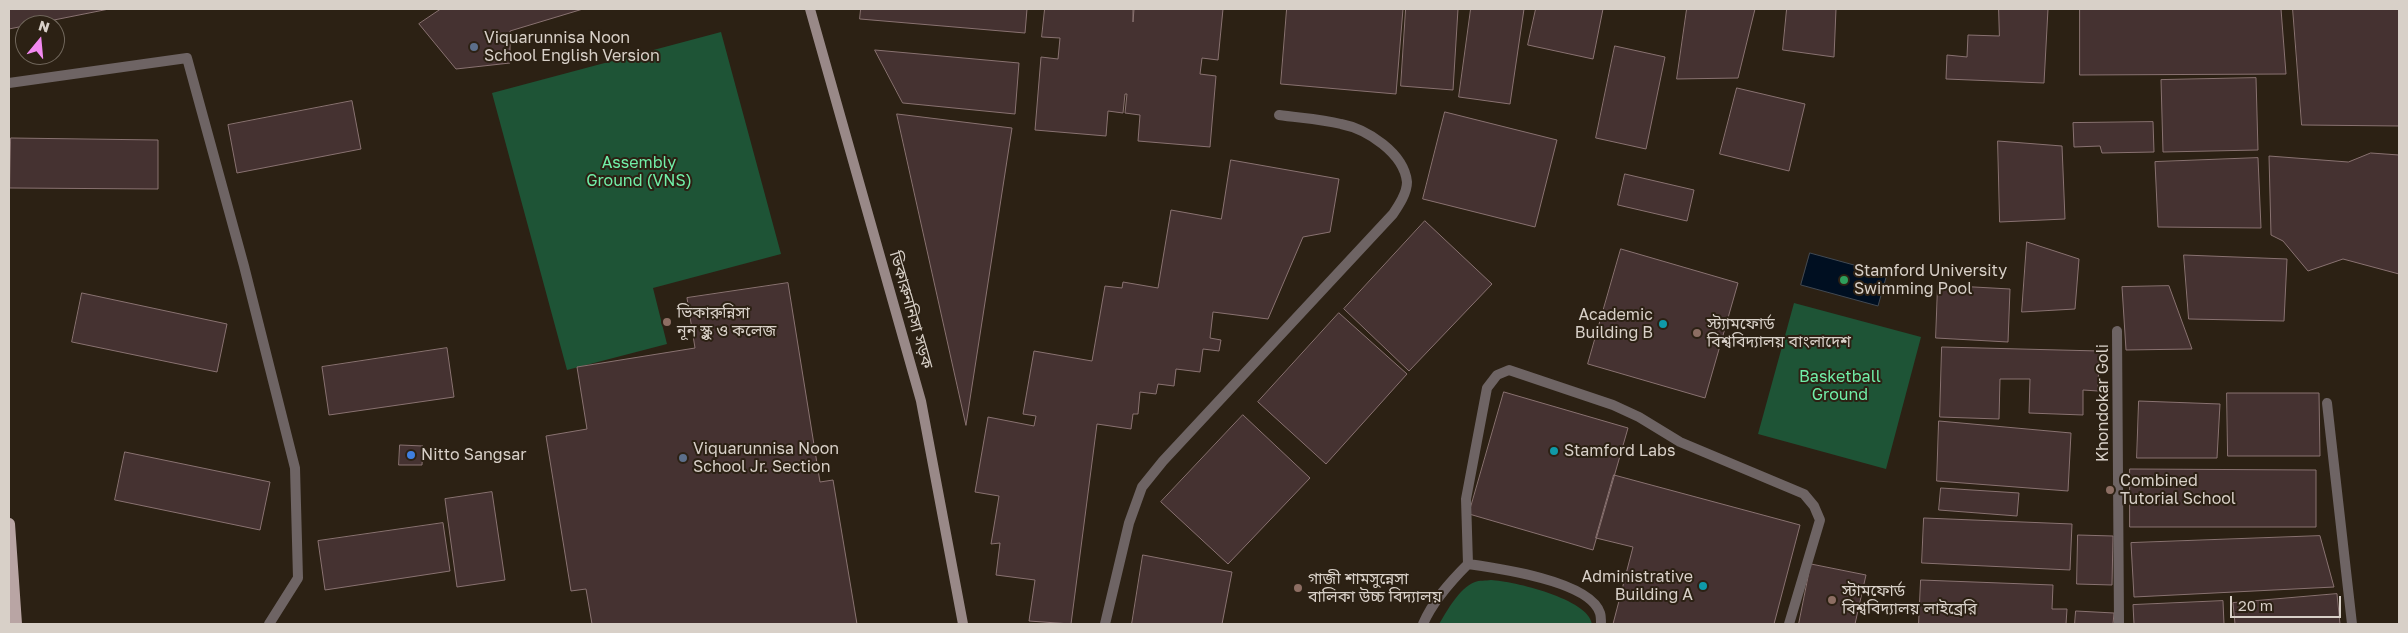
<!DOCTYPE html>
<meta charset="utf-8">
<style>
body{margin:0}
#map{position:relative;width:2408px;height:633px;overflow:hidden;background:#2c2114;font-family:"Golos Text",sans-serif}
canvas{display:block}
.frame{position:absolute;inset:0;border:10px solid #d8d0c8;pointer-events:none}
.north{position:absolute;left:15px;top:15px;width:50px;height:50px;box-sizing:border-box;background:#2c2114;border:1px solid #71675c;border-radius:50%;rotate:17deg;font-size:14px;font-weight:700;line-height:20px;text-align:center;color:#d8d0c8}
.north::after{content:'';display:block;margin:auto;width:18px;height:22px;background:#f389f1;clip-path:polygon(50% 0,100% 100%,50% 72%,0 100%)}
.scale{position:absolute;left:2230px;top:596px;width:111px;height:22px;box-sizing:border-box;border:2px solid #d8d0c8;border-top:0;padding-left:6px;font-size:15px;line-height:18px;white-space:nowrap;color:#d8d0c8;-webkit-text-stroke:4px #2c2114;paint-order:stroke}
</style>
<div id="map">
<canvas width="2408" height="633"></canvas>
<div class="frame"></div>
<div class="north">N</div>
<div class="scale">20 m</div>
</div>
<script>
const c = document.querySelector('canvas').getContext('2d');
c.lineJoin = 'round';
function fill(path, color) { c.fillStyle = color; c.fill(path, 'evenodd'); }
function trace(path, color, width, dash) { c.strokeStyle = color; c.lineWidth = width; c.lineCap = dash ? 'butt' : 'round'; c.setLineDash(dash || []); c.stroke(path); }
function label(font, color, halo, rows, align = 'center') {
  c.font = font + ' "Golos Text","Noto Sans Bengali",sans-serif'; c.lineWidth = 4; c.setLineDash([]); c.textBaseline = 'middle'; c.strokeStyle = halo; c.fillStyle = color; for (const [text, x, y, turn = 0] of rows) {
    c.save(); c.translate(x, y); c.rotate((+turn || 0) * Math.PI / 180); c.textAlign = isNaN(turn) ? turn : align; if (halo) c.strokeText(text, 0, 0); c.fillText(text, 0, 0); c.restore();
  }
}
const green = new Path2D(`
 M721,32l60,222 -128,34 14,56 -100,26 -75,-277z
 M1794,303l127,34 -35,132 -128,-35z
 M1491,580c22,1 98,19 101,44h-153c8,-13 20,-36 36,-42 4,-2 11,-1 16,-2z`);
const water = new Path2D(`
 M1810,253l77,21 -9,32 -77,-21z`);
const building = new Path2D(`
 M9,9h100l-100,20z
 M441,9h142l-73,22v32l-54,6 -37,-45z
 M861,9h166l-2,24 -165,-14z
 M1045,9h88v13l1,-13h89l-5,51 -16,-2 -2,16 16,2 -6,71 -72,-6 2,-26 -15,-2 2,-19h-2l-2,19 -15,-2 -2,25 -71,-6 6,-73 17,2 2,-21 -18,-1z
 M1287,9h116l-7,85 -115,-10z
 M1406,9h52l-5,81 -52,-4z
 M1471,9h53l-14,95 -51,-7z
 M1536,9h67l-10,50 -65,-14z
 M1687,9h68l-17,69 -61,1z
 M1787,9h49l-2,48 -51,-7z
 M1999,9h49l-4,74 -98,-4 1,-24 20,2 1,-22 31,1z
 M2080,9h201l5,65 -206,1z
 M2293,9h106v117l-97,-1z
 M1615,46l50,11 -19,92 -50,-11z
 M875,50l144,13 -4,51 -112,-11z
 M2256,78l2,72 -95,2 -2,-72z
 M1737,88l68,16 -16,67 -69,-17z
 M352,101l9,48 -124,24 -9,-48z
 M1445,112l112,28 -22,87 -112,-28z
 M897,114l115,14 -46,297z
 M2153,122l1,30 -52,1 -2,-7 -26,1 -1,-24z
 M11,138l147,2v49l-148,-1z
 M1998,141l64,5 3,73 -65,3z
 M2371,153l28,2v119l-56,-15 -35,12 -25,-30 -12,-6 -2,-79 79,6z
 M2258,158l3,70 -103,-1 -3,-65z
 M1231,160l108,19 -9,53 -27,5 -35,82 -55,-7 -3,26 11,2 -2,11 -16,-2 -3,23 -24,-3 -2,17 -16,-2 -2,10 -16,-2 -2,22h-5l-2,15 -34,-5 -26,200 -42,-3 6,-41 -39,-5 4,-32 -9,1 8,-48 -24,-4 13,-75 46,9 2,-10 -13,-2 11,-63 58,10 13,-75 17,2 1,-6 35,6 13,-78 50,9z
 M1625,174l69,16 -7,31 -69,-16z
 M1425,221l67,63 -83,87 -65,-62z
 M2027,242l52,17 -4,50 -53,3z
 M1621,249l117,34 -33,115 -117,-34z
 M2184,255l103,4 -3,62 -95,-2z
 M788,283l32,199 13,-2 24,144h-265l-6,-35 -15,2 -25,-155 41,-7 -10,-62 118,-19 -8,-50z
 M1938,285l72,4 -2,53 -72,-4z
 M2169,286l23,63 -66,1 -4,-63z
 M82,293l145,31 -10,48 -145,-30z
 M1339,313l68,61 -81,90 -68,-62z
 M1942,347l157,4 -1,40 -15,-1v25l-54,-2 1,-34h-30l-1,40 -59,-2z
 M447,348l7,49 -125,18 -7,-48z
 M1504,392l124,36 -35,122 -124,-36z
 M2227,393h92l1,63h-92z
 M2139,401l81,3 -3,54h-80z
 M1243,415l67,63 -82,86 -67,-62z
 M1939,421l132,12 -3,58 -131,-10z
 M400,445l23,1 -1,19h-23z
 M125,452l145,30 -10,48 -145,-30z
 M2130,469l186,1v57h-186z
 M1614,475l186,50 -26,99h-161l20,-77 -37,-9z
 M1941,488l78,5 -2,23 -78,-6z
 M492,492l13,88 -48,7 -12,-88z
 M1924,518l148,6 -2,46 -148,-7z
 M443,523l7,48 -125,19 -7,-49z
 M2078,535l35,1 -1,49 -35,-1z
 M2320,536l14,51 -200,10 -3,-54z
 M1143,555l89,17 -10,52h-90z
 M1811,564l55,11 -11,49h-56z
 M1921,580l132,5 -1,24h15l-1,15h-147z
 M2337,594l3,30h-105l-2,-21z
 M2223,601l1,23h-90l-1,-19z
 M2076,611l38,2 -1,11h-38z`);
const lane = new Path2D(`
 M9,83l178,-25 57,208 51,202 3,110 -29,46
 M1468,564c29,4 122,17 132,49 1,3 1,8 1,11
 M1105,624l24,-101 13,-36 21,-26 230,-247c6,-9 14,-21 14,-32 -3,-29 -40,-53 -66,-58 -20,-5 -41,-6 -62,-9
 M1423,624c10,-23 27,-42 45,-60l-2,-65 21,-111 10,-13 12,-5 104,35 26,12 41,25 124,52 10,12 6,14 -31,104`);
const street = new Path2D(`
 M2117,331l2,293
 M2327,403l25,221`);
const secondary = new Path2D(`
 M810,9l111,392 42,223`);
const primary = new Path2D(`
 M9,524l7,100`);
const markers = [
 [474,47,5,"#5c6f8a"],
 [1844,280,5,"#2e9e5b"],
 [667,322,5,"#8d6e63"],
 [1663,324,5,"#0f9aa8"],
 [1697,333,5,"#8d6e63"],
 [1554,451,5,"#0f9aa8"],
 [411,455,5,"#3f7fe0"],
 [683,458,5,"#5c6f8a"],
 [2110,490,5,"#8d6e63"],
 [1703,586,5,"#0f9aa8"],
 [1298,588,5,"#8d6e63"],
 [1832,600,5,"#8d6e63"]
];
const poiNames = [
 ["Viquarunnisa Noon",484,38],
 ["School English Version",484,56],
 ["Stamford University",1854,271],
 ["Swimming Pool",1854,289],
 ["ভিকারুন্নিসা",677,313],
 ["নূন স্কুল ও কলেজ",677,331],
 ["Academic",1653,315,"right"],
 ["Building B",1653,333,"right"],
 ["স্ট্যামফোর্ড",1707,324],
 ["বিশ্ববিদ্যালয় বাংলাদেশ",1707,342],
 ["Viquarunnisa Noon",693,449],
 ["School Jr. Section",693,467],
 ["Stamford Labs",1564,451],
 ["Nitto Sangsar",421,455],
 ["Combined",2120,481],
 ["Tutorial School",2120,499],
 ["Administrative",1693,577,"right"],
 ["Building A",1693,595,"right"],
 ["গাজী শামসুন্নেসা",1308,579],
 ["বালিকা উচ্চ বিদ্যালয়",1308,597],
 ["স্টামফোর্ড",1842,591],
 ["বিশ্ববিদ্যালয় লাইব্রেরি",1842,609]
];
const parkNames = [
 ["Assembly",639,163],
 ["Ground (VNS)",639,181],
 ["Basketball",1840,377],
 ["Ground",1840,395]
];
const streetNames = [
 ["ভিকারুননিসা সড়ক",911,310,74],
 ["Khondokar Goli",2103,403,-90]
];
fill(green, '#1e5436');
fill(water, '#000f21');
trace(water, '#414953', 1);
fill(building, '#453231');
trace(building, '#897271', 1);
trace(lane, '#6e6464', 10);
trace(street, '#6e6464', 10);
trace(secondary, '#998988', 10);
trace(primary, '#b9a5a4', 12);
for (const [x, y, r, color] of markers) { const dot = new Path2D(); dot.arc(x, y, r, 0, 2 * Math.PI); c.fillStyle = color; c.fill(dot); trace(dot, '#2c2114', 2); }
label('16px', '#d8d0c8', '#2c2114', poiNames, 'left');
label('16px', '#71efa8', '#2c2114', parkNames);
label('16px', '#d8d0c8', '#2c2114', streetNames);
</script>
